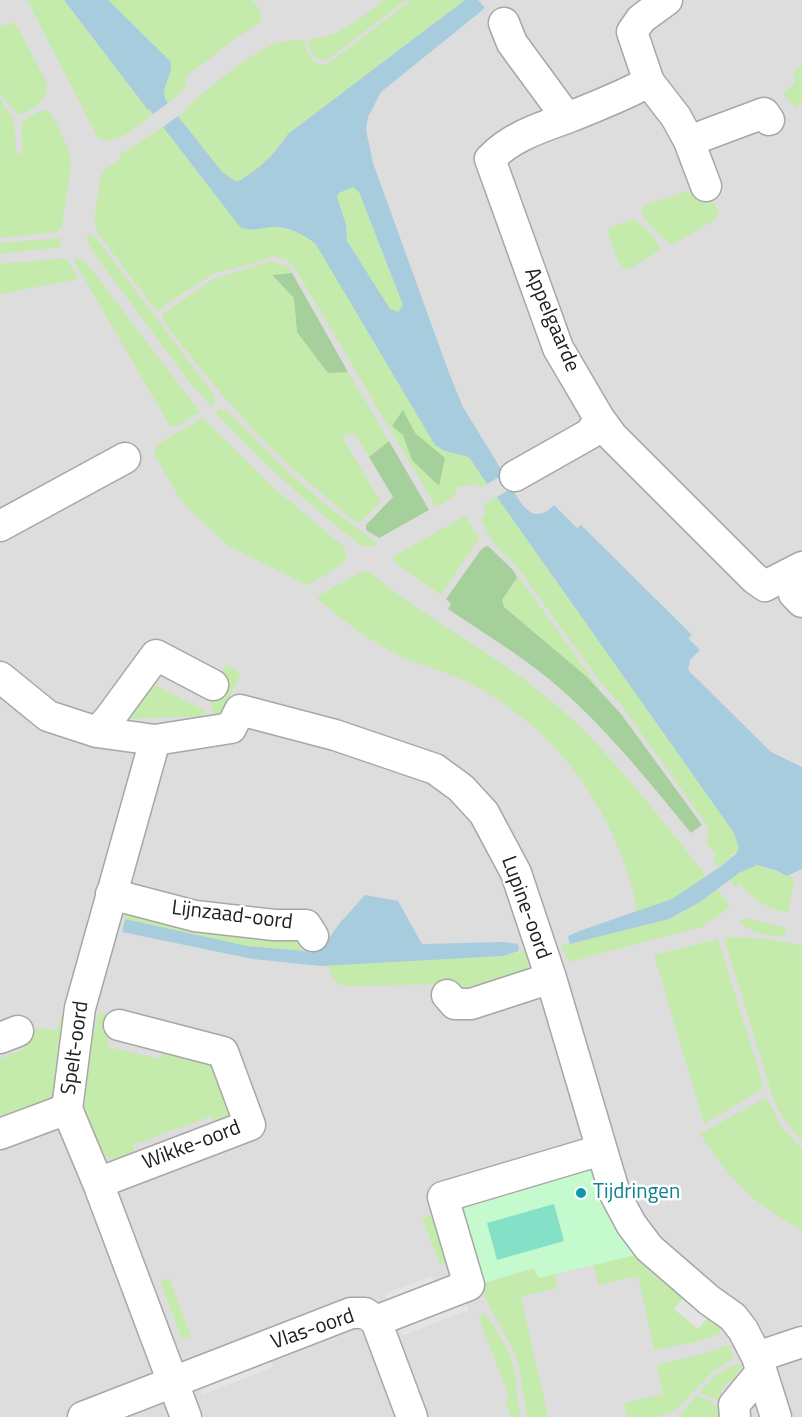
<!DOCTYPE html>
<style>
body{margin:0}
canvas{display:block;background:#f1eee6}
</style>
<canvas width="802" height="1417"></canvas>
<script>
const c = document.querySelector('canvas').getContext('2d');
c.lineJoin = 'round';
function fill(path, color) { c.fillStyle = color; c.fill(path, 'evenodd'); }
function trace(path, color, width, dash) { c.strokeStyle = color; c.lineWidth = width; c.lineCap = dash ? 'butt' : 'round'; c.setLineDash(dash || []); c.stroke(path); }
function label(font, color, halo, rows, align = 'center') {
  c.font = font + ' "Titillium Web",sans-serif'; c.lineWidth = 5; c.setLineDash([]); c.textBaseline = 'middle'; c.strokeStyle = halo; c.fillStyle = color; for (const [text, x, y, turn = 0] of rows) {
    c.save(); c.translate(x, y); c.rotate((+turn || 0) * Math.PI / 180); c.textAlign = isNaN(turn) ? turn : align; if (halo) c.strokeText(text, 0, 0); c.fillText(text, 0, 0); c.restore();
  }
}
const residential = new Path2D(`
 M0,0h802v1417h-802z`);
const grass = new Path2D(`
 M27,0h37l83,109h2l4,5c-12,10 -39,35 -55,24z
 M108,0h144c6,7 11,12 9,22l-15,9 -60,45v12l-18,15 -4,-6v-8z
 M384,0h22l-79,60h-7l-9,-7 -3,-13c33,-4 50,-20 76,-40z
 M412,0h53l-177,134c-15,22 -27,34 -51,48l-15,-10 -44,-56 9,-7v-3c23,-17 60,-52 85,-61 10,-5 22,-5 33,-5 2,13 6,24 21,25z
 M12,22l6,6 29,55c1,18 -13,26 -28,32l-19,-21v-67z
 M802,65v37l-7,6 -12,-15 12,-10 -1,-11z
 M0,99l13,19 4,37 5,-1 -1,-32 21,-12 8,2c9,17 20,34 21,53l-9,62 -5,5 -57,6z
 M163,127l8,9 104,91 26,6 14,10 145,212 9,2 18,27 -7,4 -2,-4 -22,3 -1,9 -19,11 -138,-234 -11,-13 -14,-4 -17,7 -42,10 -56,37 -4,-2 -56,-75 -4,-12 7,-46 6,-7 14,-9 -2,-4z
 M353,187l6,5 44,113 -5,7 -8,-3 -43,-68 -1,-16 -9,-28 2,-4z
 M697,187l9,6 12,16 -1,10 -42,24 -6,1 -23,-23 -5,-11 5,-5z
 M633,219c9,5 27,21 27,31l-31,19h-4l-7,-8 -11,-32z
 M87,234l9,4 119,158 -1,8 -3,2 -20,-22 -96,-129 -7,-12z
 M60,238l1,9 -61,7v-11z
 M66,258l13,21 -79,15v-30z
 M74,258l12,4 114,150 -25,15 -5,-1 -96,-165z
 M272,261l15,5 5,7 -20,3 22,22 3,34 31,40h20l41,69 -20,16 -15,-24 -12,4 39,65 -22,21c-14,-8 -27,-21 -39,-31 -62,-51 -110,-110 -158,-173l2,-6 49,-34z
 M219,409l8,2 59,59 44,38 48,36 -8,3 -10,-2c-52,-41 -100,-84 -145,-133z
 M203,418l71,70 69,58c1,2 4,7 4,9 1,10 -32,25 -40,30l-79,-39 -46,-44 -28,-48 4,-10z
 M497,497l237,336 6,15 -20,19 -7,-8 3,-5 -10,-11 3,-15 -87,-122 -18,-19 -89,-123 -21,-20 -13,-24 5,-9 -3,-7z
 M465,516l14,22 -38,57 -47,-33v-6z
 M513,570l5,6 83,115 -14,-14 -82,-69 -3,-8 15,-21z
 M363,571l8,2c53,45 117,77 172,121 62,50 114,120 164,183l-35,22 -36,13c-1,-20 -8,-38 -15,-57 -27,-71 -78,-133 -146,-169 -23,-13 -49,-18 -73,-29 -32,-15 -59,-36 -86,-60z
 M226,664l15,9 -20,41 -6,2 -7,-19z
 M149,682l55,28 2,4 -3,2 -76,3z
 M757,865c11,2 22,10 33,10l4,7 -6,30c-21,-2 -34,-13 -48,-28l-4,3 -6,-7 9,-7z
 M717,889l12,16v3l-11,8 -14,7 1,3 -136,36 -8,-17 108,-26 31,-17z
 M124,910l186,27 6,15 -69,-6 -122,-27z
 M746,918l40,10 -2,8c-15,1 -34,-3 -45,-15z
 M732,937l27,1 43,7v197l-24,-32 -5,-12 -49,-160z
 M718,939l46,149 -60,36 -50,-169z
 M527,950l6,17 -7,3 2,9 -65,19 -13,-14 -108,2 -8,-6 -7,-15 176,-9z
 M65,1005l7,2 -16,92 -56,27v-67l24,-10 1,-2 -6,-14 14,-5 24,2z
 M99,1012l15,3 -7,32 54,12 3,-14 43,10 29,58 -18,17 -7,-14 -78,29 2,11 -10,4h-10l-10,-4 -7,-9 -18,-48 -1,-5z
 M765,1098l2,1 14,27 21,23v81c-48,-25 -72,-51 -102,-96z
 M437,1213l14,47 -11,4 -18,-46z
 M636,1255l48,42 -10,13c20,4 39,4 48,23l-26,9 -42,8 -16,-74 -40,9 -4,-20z
 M534,1268l4,10 17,-5 2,15 -36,9 27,120h-21l-10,-60 -39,-72z
 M169,1278l22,58 -9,3 -22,-58z
 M485,1313c10,16 23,32 28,51 4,18 3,36 8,53h-10l-6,-16 5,-2 -32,-83z
 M728,1345l6,13 -21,13 -32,34 -12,8 -13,4h-29l-3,-14 39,-9 -6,-29 42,-10z
 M736,1364h6l-10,19 -5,-2 -6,11 5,4 -3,6 -24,-10 17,-17z
 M696,1395l12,5 12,9 -2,8h-39z`);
const forest = new Path2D(`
 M292,273l56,99 -20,1 -31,-41 -3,-34 -22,-23z
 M403,410l12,23 30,25 -6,28 -27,-26 -9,-25 -11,-9z
 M389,441l40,69 -50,28 -13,-8v-5l27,-28 -24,-40z
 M488,546l25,24 4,8 -15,22 2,7 83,70 34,37 81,111 -11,8c-44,-54 -88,-109 -142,-154 -32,-26 -67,-47 -101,-70l3,-5 -5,-5 34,-48 4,-4z`);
const park = new Path2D(`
 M591,1167c9,33 22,62 45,88l-98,23 -4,-10 -57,17 -18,-75 3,-3z`);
const pitch = new Path2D(`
 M554,1204l10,37 -67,19 -10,-37z`);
const parking = new Path2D(`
 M432,1276l6,14 -47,19 -6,-16z
 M463,1295l6,15 -67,26 -6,-16z
 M684,1297l24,20 -10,12 -24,-20z
 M268,1353l5,14 -71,28 -5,-15z`);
const water = new Path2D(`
 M64,0h44l62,61c5,15 -13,28 -2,42l-15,11 -4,-5 -1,1z
 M465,0h13l7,8 -104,84 -13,25 -2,13 7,33 76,210 14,34 41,67 -17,10 -18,-27 -24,-6 -10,-6 -120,-202c-13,-9 -25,-16 -41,-16 -11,0 -24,6 -34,0l-77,-100 15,-11 44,56 15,10c24,-14 36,-26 51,-48zM353,187l6,5 44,113 -5,7 -8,-3 -43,-68 -1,-16 -9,-28 2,-4z
 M512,488c10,18 22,38 42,17l23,23 4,-3 111,110 -4,3 12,12 -10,10 -2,10 83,82 31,15v102l-15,7 -12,-6 -18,-5 -18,8 -39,29 -31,17 -99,25 -2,-8 14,-6 90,-31 48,-32 16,-13 3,-6 -5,-15 -237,-336z
 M365,895l33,6 24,43 80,-2 16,2 1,7 -16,5 -182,10 -68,-7 -131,-27 3,-13 122,27 69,6 6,-4 17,-24z`);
const minor = new Path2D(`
 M667,0l-26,19 -9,13 17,50 27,35 13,24 75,-28 5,7
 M504,23l8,20 55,75
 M649,82c-27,14 -54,25 -82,36 -28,10 -56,19 -77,41l68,189 41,70 13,18 142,142 11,8 37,-19
 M689,141l17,45
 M515,476l76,-43 8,-15
 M0,526l125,-68
 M794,594l8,8
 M0,677l48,39 49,16 58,8 76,-12 9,-18 95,25 100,34 26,19 23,25 32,60 35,105 64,216 16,30 18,24 60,52 24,17 10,13 14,27 19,60
 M97,732l12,-13 47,-64 57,30
 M155,740l-75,268 -13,101 31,74 88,234
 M111,894l84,22 79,9h32l7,11
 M447,995l8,9h16l80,-26
 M0,1038l18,-7
 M0,1134l67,-25
 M98,1183l152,-58 -27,-73 -104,-27
 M376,1321l36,96
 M757,1357l45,-15
 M83,1417l268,-104h14l11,8 93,-36 -26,-88 158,-47
 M735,1417l-1,-12 27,-33`);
const markers = [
 [581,1193,6,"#0f9aa8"]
];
const streetNames = [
 ["Appelgaarde",551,320,67],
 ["Lupine-oord",525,908,70],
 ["Lijnzaad-oord",232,916,7],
 ["Spelt-oord",76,1048,-82],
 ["Wikke-oord",192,1146,-21],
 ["Vlas-oord",313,1330,-19]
];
const cultureNames = [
 ["Tijdringen",593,1193]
];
fill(residential, '#dedddd');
fill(grass, '#c5ebac');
fill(forest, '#a5d09b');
fill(park, '#c4face');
fill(pitch, '#84e0c6');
fill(parking, '#e4e4e4');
fill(water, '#a7ccde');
trace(minor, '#a7a7a7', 33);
trace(minor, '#fff', 30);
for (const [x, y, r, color] of markers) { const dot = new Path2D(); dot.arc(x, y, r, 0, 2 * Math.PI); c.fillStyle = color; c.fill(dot); trace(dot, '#fff', 2); }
label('21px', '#202020', '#fff', streetNames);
label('21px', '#0d838f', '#fff', cultureNames, 'left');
</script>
